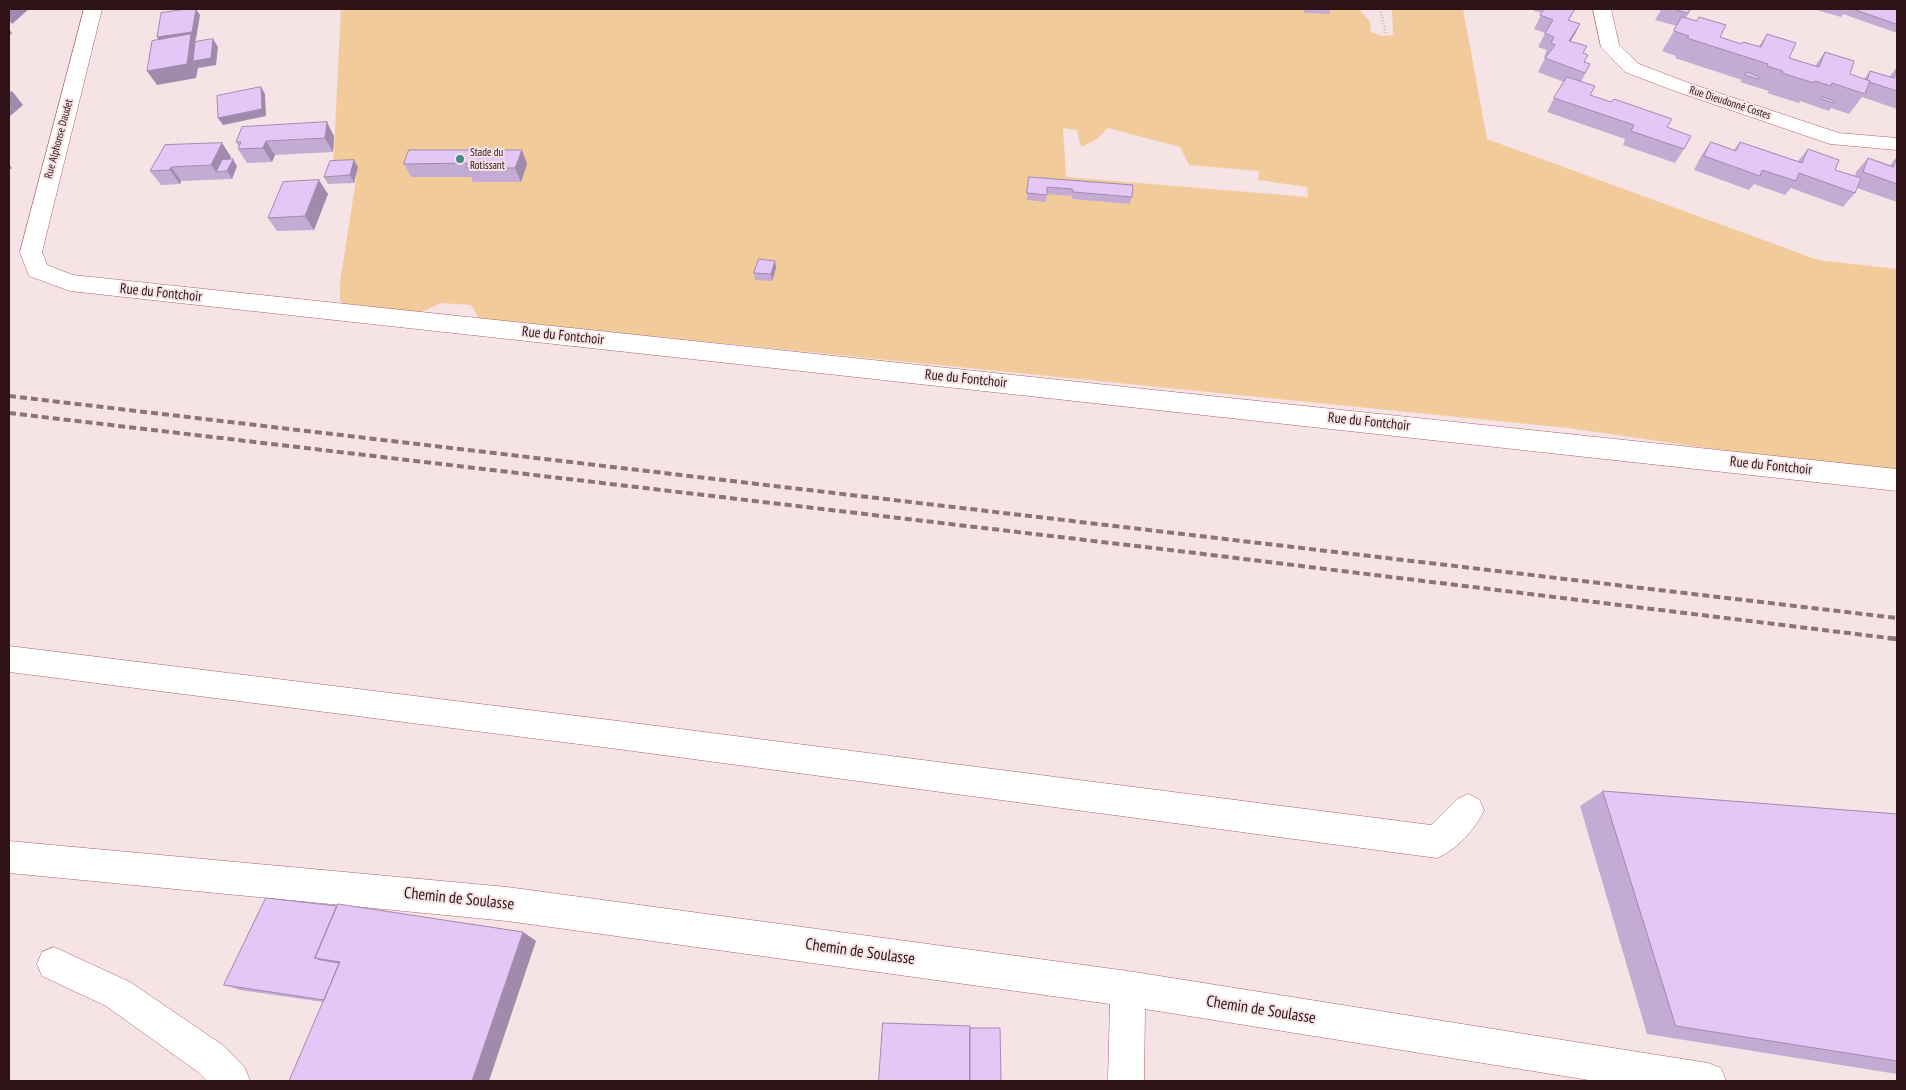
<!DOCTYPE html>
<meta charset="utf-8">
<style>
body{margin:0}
#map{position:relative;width:1906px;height:1090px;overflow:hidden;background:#f5e3e5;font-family:"PT Sans Narrow",sans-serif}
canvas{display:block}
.frame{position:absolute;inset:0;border:10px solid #2e1216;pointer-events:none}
</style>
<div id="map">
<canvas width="1906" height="1090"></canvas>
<div class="frame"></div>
</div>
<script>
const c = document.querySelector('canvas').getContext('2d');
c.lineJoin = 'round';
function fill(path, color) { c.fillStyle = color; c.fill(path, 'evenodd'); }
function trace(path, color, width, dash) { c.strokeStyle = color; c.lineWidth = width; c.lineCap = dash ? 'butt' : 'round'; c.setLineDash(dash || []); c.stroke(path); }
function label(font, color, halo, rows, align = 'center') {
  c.font = font + ' "PT Sans Narrow",sans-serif'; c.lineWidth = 4; c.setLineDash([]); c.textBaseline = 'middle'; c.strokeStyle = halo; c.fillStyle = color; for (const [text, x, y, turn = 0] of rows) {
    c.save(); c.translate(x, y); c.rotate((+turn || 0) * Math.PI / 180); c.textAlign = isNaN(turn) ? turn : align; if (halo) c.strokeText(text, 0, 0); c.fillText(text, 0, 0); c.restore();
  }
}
const green = new Path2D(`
 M341,9h1018l11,13 1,10 10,4 12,-1 -1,-26h71l24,130 331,121 79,9v202l-121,-13 -208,-30 -1089,-109 -8,-14 -30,-2 -22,10 -75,-8 -4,-5v-18l18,-115 -25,1zM1063,128l14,2 4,17 16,-8 11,-11 72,19 9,18 70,6 -1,9 49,7 1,10 -242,-20z`);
const path = new Path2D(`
 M1380,9l6,25`);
const minor = new Path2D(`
 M84,9h18l-60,243 5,13 26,10 1824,194v22l-1827,-200 -41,-15 -9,-24z
 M1593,9h18l8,36 20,19 47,18 153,51 58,5v12l-67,-6 -158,-54 -47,-18 -24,-25z
 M9,646l601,74 821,105 26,-26 11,-5 11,5 5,11c-8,19 -28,40 -47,48l-827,-110 -601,-76z
 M9,841l498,46 621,84 580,92 13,5 5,13h-131l-450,-72 -1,72h-36l2,-77 -603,-83 -498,-48z
 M54,947l76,35 94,64 21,22 5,13h-43l-9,-9 -92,-66 -64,-30 -5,-12 5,-12z`);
const railFar1 = new Path2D(`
 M9,396l1888,222
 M9,413l1178,139 710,87`);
const rail = new Path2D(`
 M1888,638l9,1`);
const wall = new Path2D(`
 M1304,9h27l-2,5 -25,-1z
 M1533,9h42l-6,11 6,14 -5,7 13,12 5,2 -4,7 6,2 -9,18 14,4 -5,9 77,32 17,22 -9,14 -52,-18 2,-6 -78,-27 7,-14 10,-16 -26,-10 7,-14 -1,-1 3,-7 -9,-3 7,-14 -11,-4 8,-16 -8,-2z
 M1655,9h36l-5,9 34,19 21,7 18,2 8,-12 22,24 26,8 10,-14 25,22 14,5 6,-8 19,6 8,-10v42l-35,-12 -13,17 -18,-6 -2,3 -29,-10 -1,2 -32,-10 2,-2 -29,-9 2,-2 -67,-22 1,-2 -14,-5 15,-25 -22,-6 6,-10z
 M1813,9h84v24l-54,-19 -2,3z
 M334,136l-1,16 -58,3 -3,7 -25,1 -9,-14 1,-2 -3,-5z
 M1711,142l23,8 6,-8 58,19 10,-12 27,21 20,6 1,-4 12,-14 22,7 7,-8v45l-40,-14 -2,5 -12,14 -52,-19 -6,7 -31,-11 -5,6 -55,-20 7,-14z
 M222,143l9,14 -1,2 7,7 -5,13 -51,2 -1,3 -19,1 -11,-14z
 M409,150l118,14 -6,18h-48l-2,-5h-60l-7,-13z
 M354,160l4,7 -4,16 -26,1 -4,-7z
 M1029,177l104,8 -3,19 -58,-5v-3l-25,-2 -1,8 -19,-2z
 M328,194l-14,36 -37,1 -9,-13z
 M775,261l1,7 -4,13 -17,-1 -1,-7z
 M1603,791l294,23v260l-250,-40 -67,-228z
 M266,898l257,34 13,9 -213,61 -83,-12 -16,-5z`);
const shadedWall = new Path2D(`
 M9,9h20l-17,15 -3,-4z
 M196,9l4,6 -4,24 -1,1 5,8 13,-9 5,8 -2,18 -18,3 -2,10 -39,7 -10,-14 15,-26 -5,-8z
 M1580,24l-5,10 -13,21 7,-14z
 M9,29l3,4 -3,3z
 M261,87l4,7 1,22 -43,9 -5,-7z
 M12,91l11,14 -14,12v-24z
 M327,122l7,14 -1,16 -8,-14z
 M266,141l9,14 -3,7 -9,-14z
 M222,143l9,14 -7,15h-8l-5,-7z
 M522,150l5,14 -6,18 -6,-14z
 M233,159l4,7 -5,13 -5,-8z
 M354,160l4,7 -4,16 -4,-8z
 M9,164l3,4 -3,2z
 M171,167l10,14 -1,3 -10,-14z
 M319,180l9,14 -14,36 -9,-14z
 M775,261l1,7 -4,13 -1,-7z
 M523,932l13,9 -47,140h-17z`);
const building = new Path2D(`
 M188,9h8l-4,23 -35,5 4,-24z
 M1545,9h30l-7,11 12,4 -11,17 18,5 -4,7 5,2 -4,7 6,2 -5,9 -40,-15 10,-13 -4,-2 3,-6 -9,-4 8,-13 -13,-5z
 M1673,9h18l-3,4z
 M1853,9h44v15z
 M1682,17l15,4 2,-4 27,8 -6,12 21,7 2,-2 18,5 6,-13 29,9 -7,15 30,9 6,-15 29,9 -4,13 20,7 -5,13 -33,-11 -1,3 -16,-5 -1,2 -32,-10 1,-2 -16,-5 1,-2 -81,-26 2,-2 -15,-5z
 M191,34l-4,30 -40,7 5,-30z
 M213,39l-2,19 -18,3 2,-19z
 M1897,68v23l-28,-9 1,-1 -3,-1 3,-9 24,7z
 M1747,72l12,5 -1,2 -13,-4z
 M1567,77l28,9 -5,9 21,7 3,-3 58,20 -5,8 24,9 -7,13 -53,-18 3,-6 -80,-27z
 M261,87l1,22 -44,9 -1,-22z
 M1823,97l12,4 -1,2 -13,-4z
 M327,122l-2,16 -59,3 -3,7 -25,1 3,-7h-5l6,-15z
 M1711,142l25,9 4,-9 62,21 6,-14 31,11 -4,10 26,8 -6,15 -56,-20 -3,8 -34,-11 -2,6 -56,-20z
 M222,143l-11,22 -40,2 -1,3 -20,1 15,-26z
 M409,150h113l-7,18h-49l1,-5 -63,1z
 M1897,157v27l-34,-12 5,-14 25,9z
 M233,159l-6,12 -11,1 6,-12z
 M354,160l-4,15 -26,2 6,-16z
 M1029,177l104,8 -1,12 -59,-5 -1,-3 -25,-2v8l-20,-2z
 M319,180l-14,36 -37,2 15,-36z
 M759,259l16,2 -4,13 -17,-1z
 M1603,791l294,23v247l-221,-35z
 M266,898l71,8 -22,52 6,2 18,3 -15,37 -100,-15z
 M338,904l185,28 -51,149h-183l51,-119 -25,-4z
 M883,1023l87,3v55h-91z
 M970,1028h30l1,53h-31z`);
const markers = [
 [460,159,5,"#458c89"]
];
const farStreetnames = [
 ["Rue Dieudonné Costes",1730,103,18],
 ["Rue Alphonse Daudet",59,139,-75]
];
const farPoinames = [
 ["Stade du",470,153],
 ["Rotissant",470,166]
];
const streetNames = [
 ["Rue du Fontchoir",161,293,6],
 ["Rue du Fontchoir",563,336,6],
 ["Rue du Fontchoir",966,379,6],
 ["Rue du Fontchoir",1369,422,6],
 ["Rue du Fontchoir",1771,466,6]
];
const nearStreetnames = [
 ["Chemin de Soulasse",459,899,6],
 ["Chemin de Soulasse",860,952,8],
 ["Chemin de Soulasse",1261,1010,9]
];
fill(green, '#f2cb9b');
trace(minor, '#ac636c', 1);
trace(path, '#988184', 2.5, [0.5, 2.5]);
fill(minor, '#fff');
trace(railFar1, '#8b7477', 4, [7, 4]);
trace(rail, '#8b7477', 4.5, [9, 4.5]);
fill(wall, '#c4abd4');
fill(shadedWall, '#a08bad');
fill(building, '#e4c7f7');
trace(building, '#a08bad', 1);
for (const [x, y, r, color] of markers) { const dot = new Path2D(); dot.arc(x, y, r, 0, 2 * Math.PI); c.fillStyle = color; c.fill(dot); trace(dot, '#f5e3e5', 2); }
label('11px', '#2e1216', '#f5e3e5', farStreetnames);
label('11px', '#2e1216', '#f5e3e5', farPoinames, 'left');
label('14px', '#2e1216', '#f5e3e5', streetNames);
label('16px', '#2e1216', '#f5e3e5', nearStreetnames);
</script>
